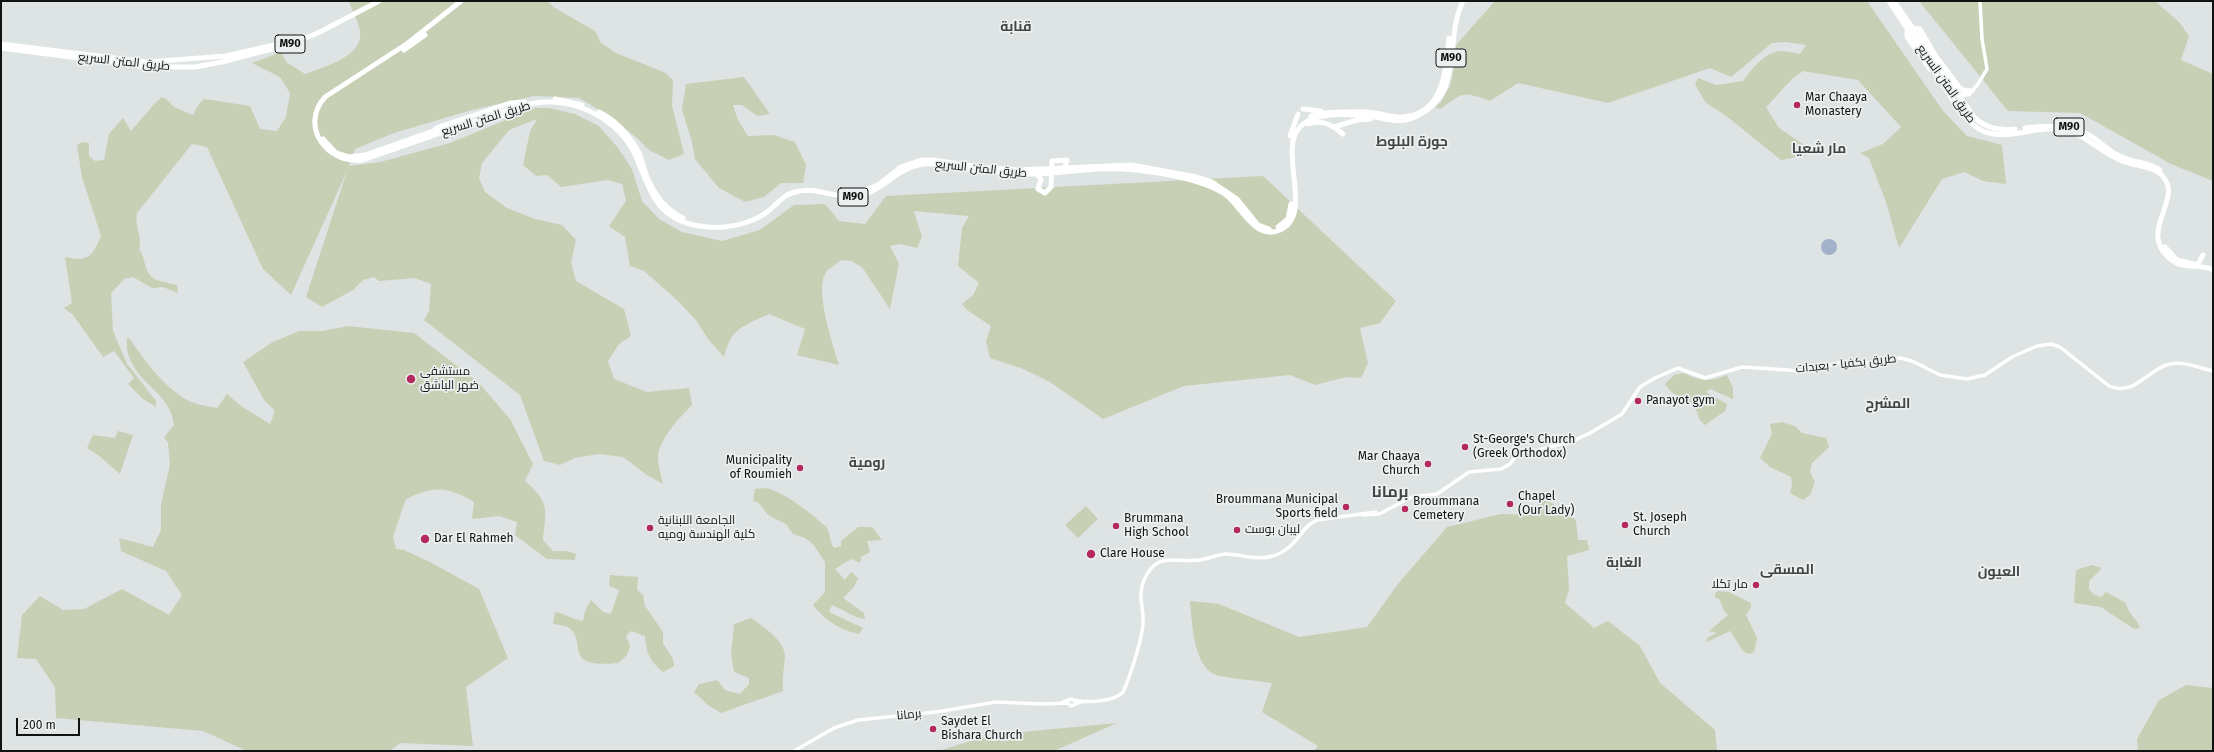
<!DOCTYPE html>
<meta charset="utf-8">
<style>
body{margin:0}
#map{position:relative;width:2214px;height:752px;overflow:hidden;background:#dee3e3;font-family:"Fira Sans",sans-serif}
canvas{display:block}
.frame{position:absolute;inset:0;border:2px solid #111312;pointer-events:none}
.scale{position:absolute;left:16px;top:718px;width:64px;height:18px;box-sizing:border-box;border:2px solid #111312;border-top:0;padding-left:5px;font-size:12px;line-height:14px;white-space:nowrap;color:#111312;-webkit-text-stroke:3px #ebf1f0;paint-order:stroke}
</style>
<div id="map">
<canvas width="2214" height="752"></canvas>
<div class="frame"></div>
<div class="scale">200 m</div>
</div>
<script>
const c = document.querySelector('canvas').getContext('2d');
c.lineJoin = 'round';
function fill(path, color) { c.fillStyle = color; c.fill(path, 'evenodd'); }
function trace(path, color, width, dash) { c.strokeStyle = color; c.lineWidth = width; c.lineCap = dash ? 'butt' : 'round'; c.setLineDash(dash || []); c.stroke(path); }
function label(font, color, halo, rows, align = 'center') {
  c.font = font + ' "Fira Sans",Cairo,sans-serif'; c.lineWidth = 3.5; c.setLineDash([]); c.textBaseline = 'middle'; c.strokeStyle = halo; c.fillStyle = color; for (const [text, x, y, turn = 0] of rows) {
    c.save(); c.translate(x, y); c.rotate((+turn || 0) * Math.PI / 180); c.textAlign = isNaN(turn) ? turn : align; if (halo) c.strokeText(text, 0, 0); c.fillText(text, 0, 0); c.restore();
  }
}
const green = new Path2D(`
 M349,1h198l8,7 40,23 6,12 15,10 50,20 7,7 -1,25 12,49 -15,6 -20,-10 -12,-12 -31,-24 -27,-16 -45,-2 -62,14 -78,23 -39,16 -6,17 31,-4 70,-19 85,-35h14l26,6 24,12 19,22 14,21 10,32 17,18 23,13 40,9 38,-11 34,-25 31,-1 14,17 26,3 21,-28 377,-20 133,125 -16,22 -20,5 8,35 -7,15 -15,-1 -31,8 -25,-10 -106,11 -81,33 -53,-37 -29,-14 -31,-10 -4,-17 5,-15 -24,-16 -5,-6 11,-9 6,-12 -21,-17 4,-38 7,-12 -55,-5 8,26 -5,11 -16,-4 -11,2 9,18 -9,45 -28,-42 -11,-6 -10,-1c-4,4 -13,8 -16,14 -10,18 8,71 14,91l-42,-10 8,-26 -36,-15c-25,12 -38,13 -45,43l-16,-18 -12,-19 -20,-21 -32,-28 -14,-5 -5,-29 -16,-11 17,-25 -4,-17 -14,-4 -47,7 -14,-12 -11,1 -13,-11 7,-34 7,-12 -28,11 -27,33 -3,15 6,14 22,16 28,11 27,6 14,15 -5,22 5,19 48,28 7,27 -12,8 -11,17 6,18 33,13 42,-4 3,17c-13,13 -27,28 -33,45 -3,10 2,25 4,34l-16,-9 -24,-18 -24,-3 -24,4 -15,7 -16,-4 -24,-66 -96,-75 5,-9 2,-27 -16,-6 -36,3 -5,-4 -11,3 -10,10 -31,17 -16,-10 41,-126 -56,124 -28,-26 -56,-122 -15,-3 -55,69c-3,15 6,23 2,36 5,8 5,13 8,21 4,12 19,12 30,15l1,8 -15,-6 -11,1 -19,-11 -9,2 -13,14 2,38 14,33 29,37v6l-13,-8 -15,-15 6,-6 -20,-27 -11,6 -30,-42 -9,-7 8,-5 -7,-46c23,5 27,0 36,-21l-19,-59 -5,-32 5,-3 7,1v13l6,5 9,-1 5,-26 14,-16 8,13 26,-30 5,-4 4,2 8,8 19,8 5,-10 6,-6 46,7 10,23 17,2 9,-14 4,-24 -10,-16 -28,-14 29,-11 5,10 19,12c18,-7 59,-17 55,-43 -2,-10 -8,-21 -11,-30z
 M1495,1h372l76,110 24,25 35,9 4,39 -23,-3 -19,-9 -22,7 -43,69 -13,-46 -17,-44 -9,-5 23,-9 18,-17 -43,-47 -55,-9c-18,12 -23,23 -37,36l13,21 37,25 -35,7 -56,-45 -19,-12 -11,-18 3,-7 18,7 27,-4c8,-11 22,-29 37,-30 7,0 14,2 20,3l6,-9 -20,-3 -14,1 -41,34 -21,-9 -102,35 -90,-20 -28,18c-29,-10 -25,-9 -50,8l-5,-2 6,-5 9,-16 4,-18 2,-23z
 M1919,1h236l24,21 10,14 -8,24 32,14v107l-42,-17 -91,-51 -72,-2z
 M744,77l26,37 -13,2 -15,-11h-9l5,15 10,16 25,-1 22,7 11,23 -3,18h-22l-17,14 -19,5 -26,-14 -24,-29 -3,-17 -10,-32 4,-26z
 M348,326l66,7 64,49 32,37 23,45 -8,17c25,21 21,29 18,59l10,11h14l9,3 -1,6 -28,-1 -32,-24 2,-13 -18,-6 -27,3 2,-17c-28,-16 -39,-16 -68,-3l-13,38 3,12 8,1 26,12 49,27 29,69 -42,29 7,59 -73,-3 -10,8h-143l-44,-20 -147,-13 -1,-31 -19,-28 -19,-1 5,-43 18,-19 23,14 21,-1 38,-20 47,26 13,-20 -16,-24 -45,-20 -2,-13 34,9 8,-17v-26l9,-39 -2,-22 -4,-6 10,-12c-3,-37 -51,-45 -47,-87l3,1c14,21 31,44 52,58 10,7 24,9 35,11l10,-14 14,12 29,18 5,-13 -11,-11 -21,-38 28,-19 28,-12h24z
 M1683,373c19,8 24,10 44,2l6,13v11l-23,-10 -4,3 21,12 -2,7 -20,14 -6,-6c-2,-20 -25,-19 -34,-35l9,-9z
 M1782,422l13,4 7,7 24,5 3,9 -17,16 -2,9 5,10 -5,13 -7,5 -13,-7 2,-8 -1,-8 -21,-10 -10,-9 12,-24 -2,-10z
 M118,431l15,4 -13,39 -22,-19 -11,-7 6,-13 22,3z
 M766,488c20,5 43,24 59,38 6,4 4,16 9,22l7,-2v-5l17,-14h14l10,13 -15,1 3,11 -9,5 -1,6 -9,-4 -16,10 10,11 6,-8 7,6 -4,9 -11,11 21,15 1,6c-12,-2 -21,-9 -33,-14l-3,7 34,16 -4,6c-21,-5 -32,-12 -46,-29l12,-13v-30l-12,-18 -8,-6 -12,-4 -7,-10 -18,-9 -10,-13 -5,-1 2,-12z
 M1543,497l33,23 2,20h9l2,10 -22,6 2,33 -4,14 29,25 14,-7 32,25 20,37 55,47 2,21h-403l4,-5 -56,-34 10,-29c-13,-2 -49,-5 -58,-9 -21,-10 -22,-52 -24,-73l29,3 80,33 68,-10 31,-43 49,-57 54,-13 30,1z
 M1086,506l12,13 -20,19 -13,-13z
 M2092,565l10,3 -13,13v8l4,5 8,3 5,-5 20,11c2,12 11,15 14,25l-6,1 -33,-22 -27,-4 2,-33z
 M610,575l28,2 -1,13 6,5 2,11 18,26v11l10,16 1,7 -11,6c-13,-11 -17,-19 -18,-36l-14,-5 -5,5 4,10 -3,9 -9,8c-58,6 -29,-22 -50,-36 -4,-2 -11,-2 -15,-3l2,-12c10,1 18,8 28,9l2,-10 6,-11 12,12 8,2 8,-24 -10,-4z
 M1718,591l11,1 22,11v5l-5,7 11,23 -3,14 -5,2 -6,-3 -13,-20 -23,11v-4l10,-5 -8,-2 19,-16 -5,-6 -3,-9 -5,-3v-4z
 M751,618c11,8 35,23 34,39 -1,12 -3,21 -2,34l-62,22 -13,-8 -14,-13 5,-8 18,-4 8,10 15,4 9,-10v-6l-15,-6 -3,-17 3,-31z
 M2186,685l27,3v63h-75l-1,-12 22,-39z
 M1117,723l-63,28h-116l53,-16z`);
const water = new Path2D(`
 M1821 247a8 8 0 1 1 16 0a8 8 0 1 1-16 0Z`);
const secondary = new Path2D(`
 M1972,91l6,-7 9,-15 -5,-30 -2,-38
 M1363,515l16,-1 33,-17 25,-3 32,-22 32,-3 9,-5 6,-8 57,-15 17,-8 32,-19 18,-27 15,-9 23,-10 27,10 37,-11 61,4 36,-8h29l32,-5 12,3 28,14 27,4 18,-4 27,-18 25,-11 14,-2 9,3 49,39c26,11 38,-17 61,-22 13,-3 30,4 43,7
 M1074,700c13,3 40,2 49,-8 7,-15 20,-55 20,-70 1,-17 -6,-24 1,-42 13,-29 30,-17 55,-20 9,-1 17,-5 26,-6 17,0 31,7 48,2 25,-8 26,-28 44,-36l59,-8
 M1063,702l8,-3 4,2
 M794,751l40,-23 24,-8 78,-8 60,-10 45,2 27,-1 3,3 10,-4`);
const highway = new Path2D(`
 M461,1l-53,42 -83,54c-26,29 2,68 38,63 37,-13 74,-26 112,-39 23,-8 49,-19 74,-19 37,0 74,23 88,57 14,34 21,61 63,67 21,4 50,-1 67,-14 10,-7 15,-17 28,-20 20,-6 40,7 61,4 27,-3 41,-30 69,-32 16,-2 32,3 48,6 11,2 23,2 35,3 30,3 60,-2 90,-4 33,-2 101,7 128,26 16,12 29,46 54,35 35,-15 -3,-80 20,-103 16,-17 53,-13 74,-10 14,2 27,7 41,0 51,-23 28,-75 48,-116
 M1889,1c11,18 23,35 35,53 13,20 36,64 55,75 24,14 52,-2 77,0 27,2 41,21 64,31 12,6 27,5 38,12 33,24 -26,59 15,89 12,9 27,2 40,9
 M1894,1l80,116c12,12 26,14 41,12
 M1,44l146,18 79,-6 48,-11 25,-8
 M1,48l147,19h47l27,-5 72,-19 26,-11 59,-31
 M404,50l21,-15
 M1930,69l-23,-32v-5l5,-4 8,1 15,26 24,32 4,3 9,1
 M1957,95l12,-1
 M555,99l27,6
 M1303,109l18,2
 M599,112c16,8 30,23 39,39 4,7 5,16 8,23 7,19 19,35 37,44
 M1311,116c9,-4 20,-3 30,-4 11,0 23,-1 34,1 9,1 18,5 27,4 42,-2 44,-48 47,-79
 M1308,124c15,-5 24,1 35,10
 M472,125l33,-10
 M1334,127l23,-7 13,-1
 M436,128l74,-25 15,-1
 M2025,128c24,-3 48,-4 69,10 9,6 17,15 28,19 12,6 27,5 38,13
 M1290,136l8,-22
 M323,139l13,14 13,4 16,-2 74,-26
 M1036,174l5,5 -3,10 7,4 6,-6 1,-26 15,-1 -3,9
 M863,191l15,-6 23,-18 20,-7h12l46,7 38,3 114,-5 66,12 15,5 25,17 21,26 11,4
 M1278,227l10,-8 3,-15
 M2165,247l12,13 17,4
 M2198,264l5,-9`);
const markers = [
 [1797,105,4,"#b42860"],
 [411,379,5,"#b42860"],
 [1638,401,4,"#b42860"],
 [1465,447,4,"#b42860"],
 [1428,464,4,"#b42860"],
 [800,468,4,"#b42860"],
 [1510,504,4,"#b42860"],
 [1346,507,4,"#b42860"],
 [1405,509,4,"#b42860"],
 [1625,525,4,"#b42860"],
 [1116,526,4,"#b42860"],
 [650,528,4,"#b42860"],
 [1237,530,4,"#b42860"],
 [425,539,5,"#b42860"],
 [1091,554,5,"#b42860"],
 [1756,585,4,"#b42860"],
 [933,729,4,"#b42860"]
];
const shields = [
 [290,44,30],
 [1451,58,30],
 [2069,127,30],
 [853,197,30]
];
const shieldNames = [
 ["M90",290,44],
 ["M90",1451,58],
 ["M90",2069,127],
 ["M90",853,197]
];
const streetNames = [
 ["طريق المتن السريع",124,62,6],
 ["طريق المتن السريع",1946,84,55],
 ["طريق المتن السريع",486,119,-17],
 ["طريق المتن السريع",981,169,6],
 ["طريق بكفيا - بعبدات",1846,364,-6],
 ["برمانا",909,715,-6]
];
const poiNames = [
 ["Mar Chaaya",1805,98],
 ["Monastery",1805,112],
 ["مستشفى",420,372],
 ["ضهر الباشق",420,386],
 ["Panayot gym",1646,401],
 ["St-George's Church",1473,440],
 ["(Greek Orthodox)",1473,454],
 ["Mar Chaaya",1420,457,"right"],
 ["Church",1420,471,"right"],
 ["Municipality",792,461,"right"],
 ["of Roumieh",792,475,"right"],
 ["Chapel",1518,497],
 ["(Our Lady)",1518,511],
 ["Broummana Municipal",1338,500,"right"],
 ["Sports field",1338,514,"right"],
 ["Broummana",1413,502],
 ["Cemetery",1413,516],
 ["St. Joseph",1633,518],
 ["Church",1633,532],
 ["Brummana",1124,519],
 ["High School",1124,533],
 ["الجامعة اللبنانية",658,521],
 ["كلية الهندسة روميه",658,535],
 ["ليبان بوست",1245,530],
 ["Dar El Rahmeh",434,539],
 ["Clare House",1100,554],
 ["مار تكلا",1748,585,"right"],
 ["Saydet El",941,722],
 ["Bishara Church",941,736]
];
const quarterNames = [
 ["قنابة",1016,27],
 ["جورة البلوط",1412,142],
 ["مار شعيا",1819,149],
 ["المشرح",1888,404],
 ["رومية",867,463],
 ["الغابة",1624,563],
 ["المسقى",1787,570],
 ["العيون",1999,572]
];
const districtNames = [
 ["برمانا",1390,493]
];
fill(green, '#c7d0b5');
fill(water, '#a2b2cb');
trace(secondary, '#fff', 3.5);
trace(highway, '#fff', 5);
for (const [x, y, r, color] of markers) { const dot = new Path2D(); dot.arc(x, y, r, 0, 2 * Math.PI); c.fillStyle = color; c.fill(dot); trace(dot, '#ebf1f0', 1.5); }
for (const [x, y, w] of shields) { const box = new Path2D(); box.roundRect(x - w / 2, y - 9, w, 18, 3); c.fillStyle = '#ebf1f0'; c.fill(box); trace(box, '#111312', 1); }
label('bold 11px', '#111312', null, shieldNames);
label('12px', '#111312', '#ebf1f0', streetNames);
label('12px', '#111312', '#ebf1f0', poiNames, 'left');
label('bold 14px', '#414545', '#ebf1f0', quarterNames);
label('bold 16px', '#414545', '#ebf1f0', districtNames);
</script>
